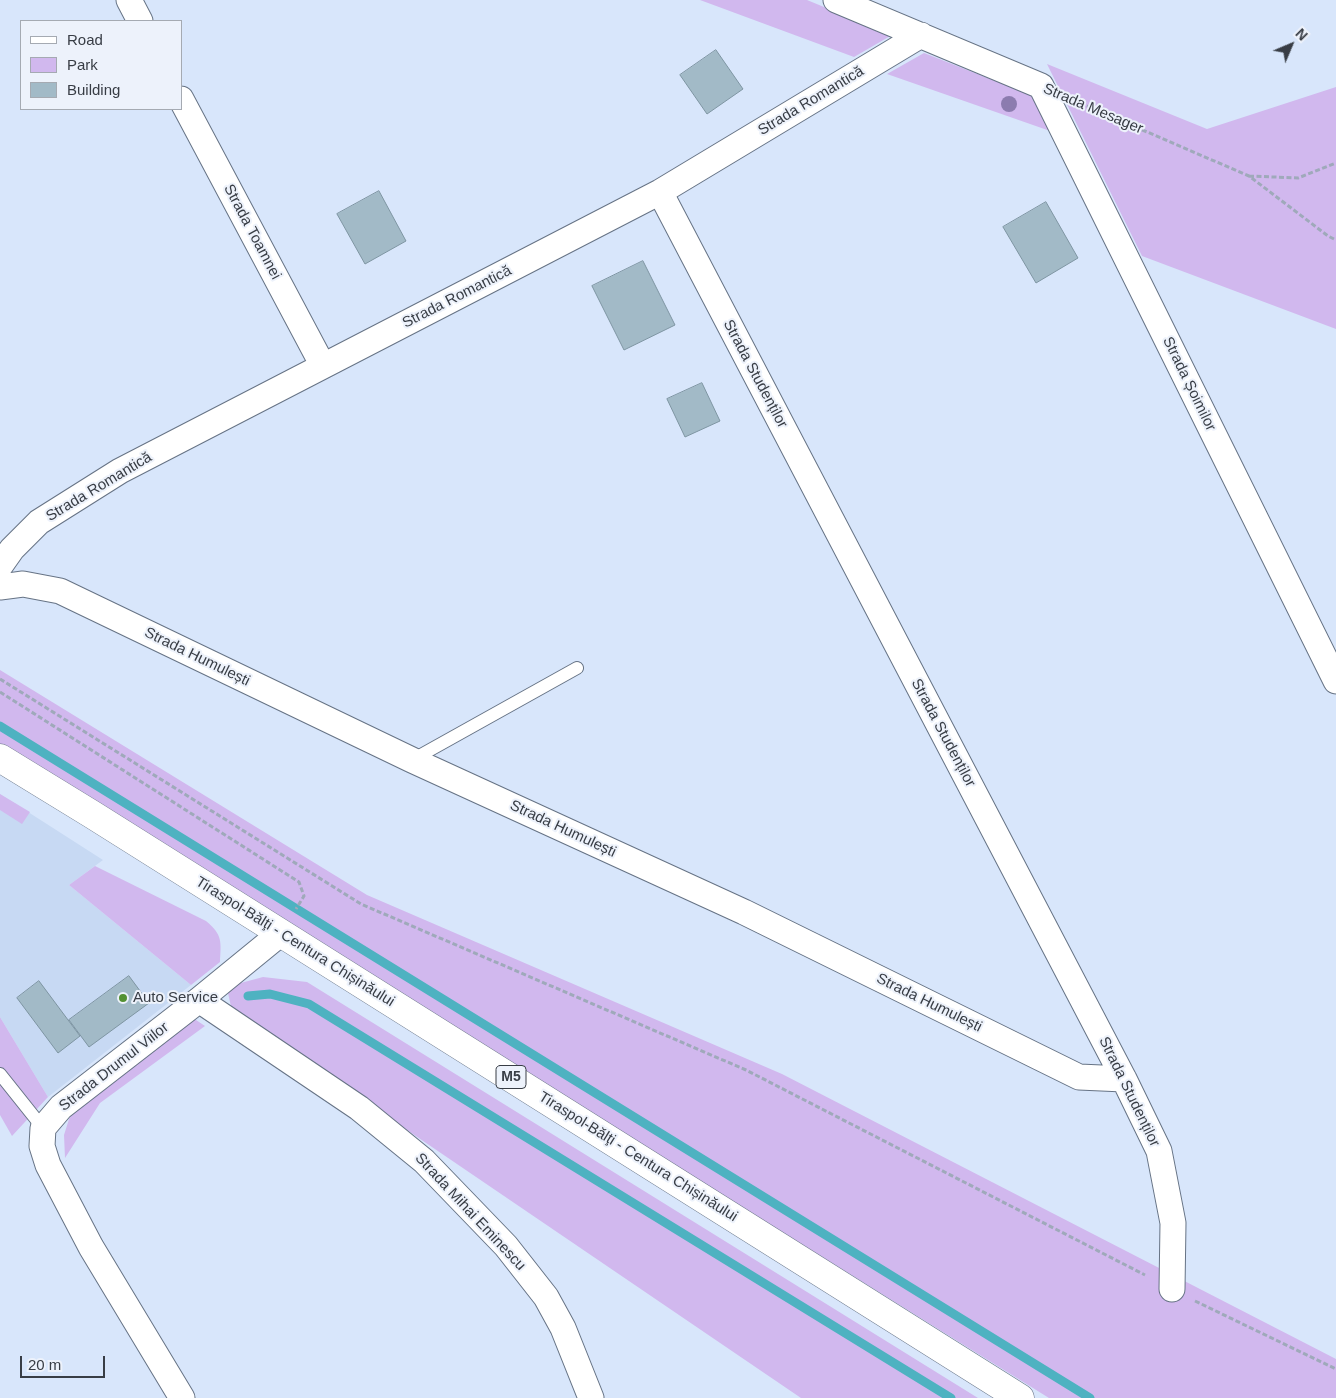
<!DOCTYPE html>
<meta charset="utf-8">
<style>
body{margin:0}
#map{position:relative;width:1336px;height:1398px;overflow:hidden;background:#d8e6fb;font-family:Helvetica,sans-serif}
canvas{display:block}
.legend{position:absolute;left:20px;top:20px;width:162px;height:90px;box-sizing:border-box;background:#edf2fb;border:1px solid #a5aab2;margin:0;padding:6px 9px;list-style:none;font-size:15px;color:#383d45}
.legend li{display:flex;align-items:center;gap:10px;height:25px}
.legend b{width:25px;border:1px solid #a5aab2}
.north{position:absolute;left:1266px;top:20px;width:50px;height:50px;-webkit-text-stroke:4px #edf2fb;paint-order:stroke;rotate:45deg;font-size:14px;font-weight:700;line-height:20px;text-align:center;color:#383d45}
.north::after{content:'';display:block;margin:auto;width:18px;height:22px;background:#383d45;clip-path:polygon(50% 0,100% 100%,50% 72%,0 100%)}
.scale{position:absolute;left:20px;top:1356px;width:85px;height:22px;box-sizing:border-box;border:2px solid #383d45;border-top:0;padding-left:6px;font-size:15px;line-height:18px;white-space:nowrap;color:#383d45;-webkit-text-stroke:4px #edf2fb;paint-order:stroke}
</style>
<div id="map">
<canvas width="1336" height="1398"></canvas>
<ul class="legend">
<li><b style="height:6px;background:#fff"></b>Road</li>
<li><b style="height:14px;background:#d1b8ee"></b>Park</li>
<li><b style="height:14px;background:#a2bac7"></b>Building</li>
</ul>
<div class="north">N</div>
<div class="scale">20 m</div>
</div>
<script>
const c = document.querySelector('canvas').getContext('2d');
c.lineJoin = 'round';
function fill(path, color) { c.fillStyle = color; c.fill(path, 'evenodd'); }
function trace(path, color, width, dash) { c.strokeStyle = color; c.lineWidth = width; c.lineCap = dash ? 'butt' : 'round'; c.setLineDash(dash || []); c.stroke(path); }
function label(font, color, halo, rows, align = 'center') {
  c.font = font + ' Helvetica,sans-serif'; c.lineWidth = 4; c.setLineDash([]); c.textBaseline = 'middle'; c.strokeStyle = halo; c.fillStyle = color; for (const [text, x, y, turn = 0] of rows) {
    c.save(); c.translate(x, y); c.rotate((+turn || 0) * Math.PI / 180); c.textAlign = isNaN(turn) ? turn : align; if (halo) c.strokeText(text, 0, 0); c.fillText(text, 0, 0); c.restore();
  }
}
const built = new Path2D(`
 M0,794l103,66 -34,25 122,100 -143,112 -48,-80z`);
const green = new Path2D(`
 M700,0h107l85,35 -38,22z
 M924,53l112,44 17,35 -166,-58z
 M1047,64l160,65 129,-42v242l-194,-73z
 M0,670l367,225 415,179 554,285v39h-287l-1049,-653z
 M0,794l30,18 -8,12 -22,-14z
 M95,866l111,55c17,14 15,21 14,41l-29,23 -122,-100z
 M263,977l44,5 671,416h-177l-569,-387 -4,-18 9,-9z
 M0,1017l48,80 -36,39 -12,-21z
 M193,1018l12,8 -105,77 -35,55 -1,-23 6,-19 18,-20z`);
const stream = new Path2D(`
 M0,726l1090,672
 M248,996l22,-2 39,10 642,394`);
const building = new Path2D(`
 M716,50l27,39 -36,25 -27,-39z
 M379,191l27,50 -41,23 -28,-50z
 M1046,202l32,56 -42,25 -33,-56z
 M643,261l32,64 -51,25 -32,-64z
 M702,383l18,38 -35,16 -18,-38z
 M129,976l20,27 -60,44 -20,-27z
 M39,981l41,55 -22,17 -41,-55z`);
const path = new Path2D(`
 M1080,103l169,73 79,60 8,4
 M1249,176l49,2 38,-15
 M0,679l361,225 385,166 399,205
 M0,692l299,190 5,14 -8,13
 M1195,1301l141,68`);
const lane = new Path2D(`
 M412,760l165,-92
 M0,1074l43,54`);
const street = new Path2D(`
 M129,0l11,21
 M836,0l205,86 295,595
 M181,99l142,267
 M660,192l464,887 35,72 14,72 -1,66
 M0,566l12,-17 27,-27 81,-51 540,-279 261,-157
 M0,587l23,-3 37,7 352,169 332,152 335,165 45,2
 M199,1000l160,108 65,53 82,85 40,51 17,31 28,70
 M182,1398l-91,-151 -43,-82 -6,-19 1,-18 18,-21 138,-107 82,-67`);
const highway = new Path2D(`
 M0,758l93,57 927,583`);
const trees = [
 [1009,104]
];
const markers = [
 [123,998,5,"#539132"]
];
const shields = [
 [511,1077,30]
];
const shieldNames = [
 ["M5",511,1077]
];
const streetNames = [
 ["Strada Romantică",811,101,-31],
 ["Strada Mesager",1093,109,23],
 ["Strada Toamnei",252,232,62],
 ["Strada Romantică",457,297,-27],
 ["Strada Studenților",755,374,62],
 ["Strada Șoimilor",1189,384,64],
 ["Strada Romantică",99,487,-31],
 ["Strada Humulești",197,657,26],
 ["Strada Studenților",943,733,62],
 ["Strada Humulești",563,829,25],
 ["Tiraspol-Bălţi - Centura Chișinăului",295,942,32],
 ["Strada Humulești",929,1003,26],
 ["Strada Drumul Viilor",114,1067,-38],
 ["Strada Studenților",1129,1092,64],
 ["Tiraspol-Bălţi - Centura Chișinăului",638,1157,32],
 ["Strada Mihai Eminescu",470,1212,47]
];
const poiNames = [
 ["Auto Service",133,998]
];
fill(built, '#c7d9f3');
fill(green, '#d1b8ee');
trace(stream, '#4eb2c1', 9);
fill(building, '#a2bac7');
trace(building, '#7e95a2', 1);
trace(lane, '#667385', 14);
trace(street, '#667385', 27);
trace(highway, '#667385', 29);
trace(path, '#9fa9ba', 3, [5, 2.5]);
trace(lane, '#fff', 12);
trace(street, '#fff', 25);
trace(highway, '#fff', 28);
c.fillStyle = '#8c7caf';
for (const [x, y] of trees) { c.beginPath(); c.arc(x, y, 8, 0, 2 * Math.PI); c.fill(); }
for (const [x, y, r, color] of markers) { const dot = new Path2D(); dot.arc(x, y, r, 0, 2 * Math.PI); c.fillStyle = color; c.fill(dot); trace(dot, '#edf2fb', 2); }
for (const [x, y, w] of shields) { const box = new Path2D(); box.roundRect(x - w / 2, y - 11.5, w, 23, 4); c.fillStyle = '#edf2fb'; c.fill(box); trace(box, '#383d45', 1); }
label('bold 14px', '#383d45', null, shieldNames);
label('15px', '#383d45', '#edf2fb', streetNames);
label('15px', '#383d45', '#edf2fb', poiNames, 'left');
</script>
